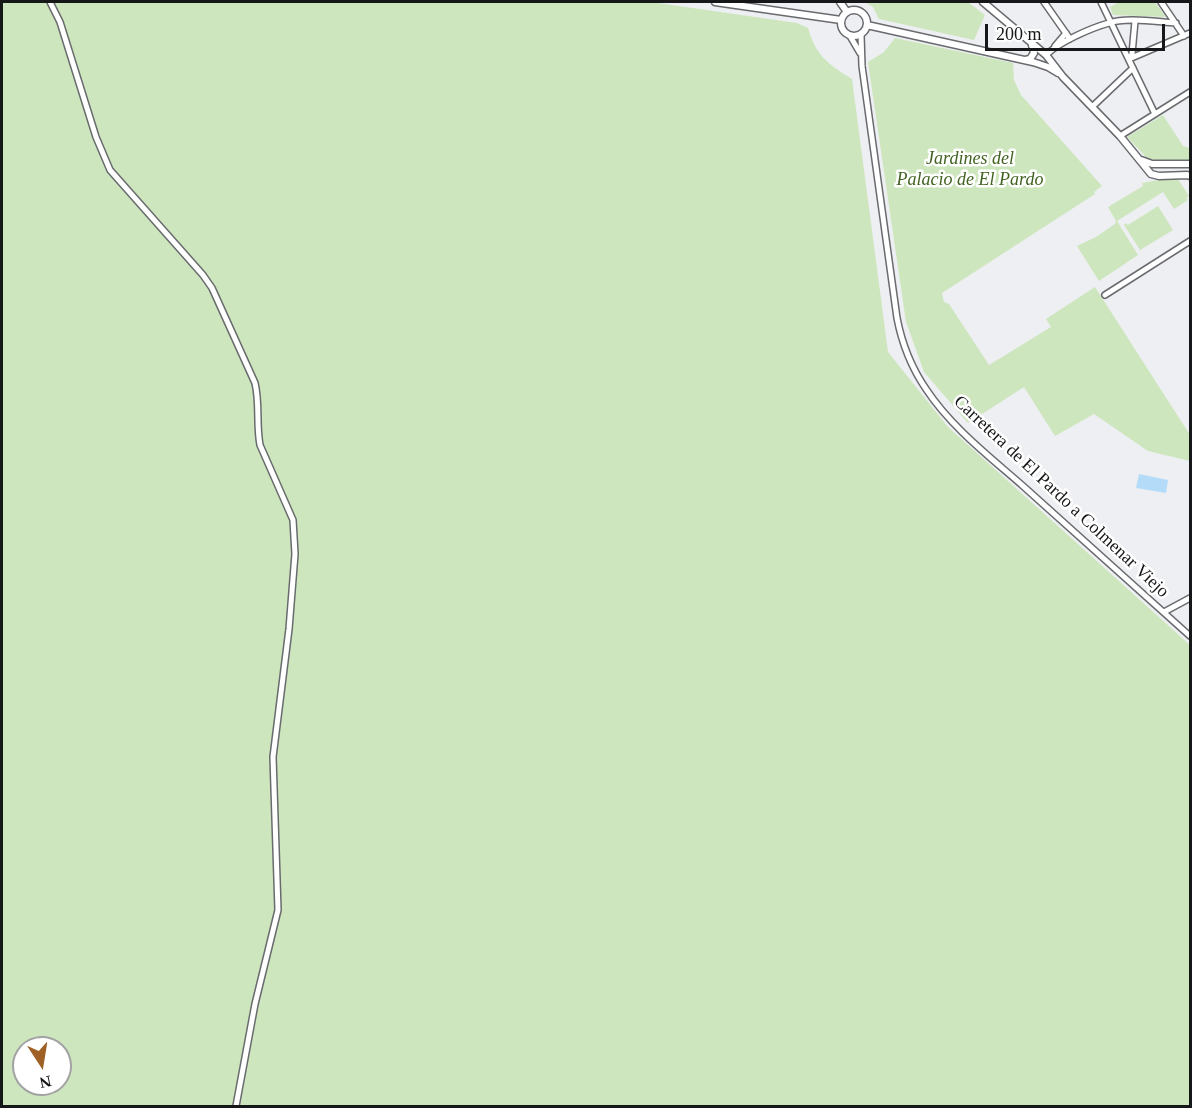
<!DOCTYPE html>
<style>
body{margin:0}
#map{position:relative;width:1192px;height:1108px;overflow:hidden;background:#edeff2;font-family:"Times New Roman",serif}
canvas{display:block}
.frame{position:absolute;inset:0;border:3px solid #161718;pointer-events:none}
.north{position:absolute;left:12px;top:1036px;width:60px;height:60px;box-sizing:border-box;background:#fff;border:2px solid #a2a2a3;border-radius:50%;rotate:168deg;font-size:16px;font-weight:700;line-height:24px;text-align:center;color:#161718}
.north::after{content:'';display:block;margin:auto;width:21px;height:27px;background:#9e6025;clip-path:polygon(50% 0,100% 100%,50% 72%,0 100%)}
.scale{position:absolute;left:985px;top:24px;width:180px;height:27px;box-sizing:border-box;border:3px solid #161718;border-top:0;padding-left:8px;font-size:18px;line-height:21px;white-space:nowrap;color:#161718;-webkit-text-stroke:4px #fff;paint-order:stroke}
</style>
<div id="map">
<canvas width="1192" height="1108"></canvas>
<div class="frame"></div>
<div class="north">N</div>
<div class="scale">200 m</div>
</div>
<script>
const c = document.querySelector('canvas').getContext('2d');
c.lineJoin = 'round';
function fill(path, color) { c.fillStyle = color; c.fill(path, 'evenodd'); }
function trace(path, color, width, dash) { c.strokeStyle = color; c.lineWidth = width; c.lineCap = dash ? 'butt' : 'round'; c.setLineDash(dash || []); c.stroke(path); }
function label(font, color, halo, rows, align = 'center') {
  c.font = font + ' "Times New Roman",serif'; c.lineWidth = 5; c.setLineDash([]); c.textBaseline = 'middle'; c.strokeStyle = halo; c.fillStyle = color; for (const [text, x, y, turn = 0] of rows) {
    c.save(); c.translate(x, y); c.rotate((+turn || 0) * Math.PI / 180); c.textAlign = isNaN(turn) ? turn : align; if (halo) c.strokeText(text, 0, 0); c.fillText(text, 0, 0); c.restore();
  }
}
const green = new Path2D(`
 M2,2h649l146,21 11,5c8,28 20,36 44,51l36,273 60,75 242,218v461h-1188zM24,1048h36v36h-36z
 M865,2h103l17,13 -11,25 -95,-21 -6,-12z
 M1119,2h36l11,15 -53,-2 -3,-8z
 M895,38l118,25 1,17 7,15 81,91 -8,6 1,2 -153,99 2,9 5,2 40,61 62,-38 -5,-8 49,-32 95,148v26l-42,-10 -54,-37 -39,22 -31,-49 -56,36 -44,-51 -18,-50 -38,-260 16,-10z
 M1163,115l20,31 7,2v12h-36l-7,-2 -20,-21z
 M1164,179h14l11,17 -3,2 2,2 -14,9 -11,-17 -46,29 21,34 -39,26 -22,-35 19,-9 19,-13 1,-3 -8,-14 35,-21 -1,-3z
 M1158,206l15,24 -33,20 -16,-25 2,-2 2,2z`);
const water = new Path2D(`
 M1139,474l29,6 -2,13 -30,-5z`);
const minor = new Path2D(`
 M50,2l10,20 36,115 14,33 93,105 9,13 43,95c5,21 1,41 5,62l33,75 2,34 -6,75 -16,128 5,153 -23,94 -19,102
 M1044,2l26,37
 M1101,2l54,112
 M1161,2l23,34
 M861,35l1,31 35,252c5,26 14,49 29,71 25,38 64,68 97,97 56,50 112,100 167,150
 M850,36l10,17
 M1055,46l11,-13
 M1046,55c13,-13 45,-27 63,-32 18,-6 48,-1 67,0
 M1130,58l2,-4 3,-33
 M1129,59l61,-26
 M1092,107l41,-39
 M1120,136l70,-44
 M1105,295l85,-54
 M1164,612l26,-14`);
const tertiary = new Path2D(`
 M715,2l126,18
 M840,2l7,10
 M983,2l63,53 17,22 57,59 31,38 8,2 28,-1 3,1
 M841 23a13 13 0 1 1 26 0a13 13 0 1 1-26 0Z
 M867,25l166,37 15,5 10,6
 M1025,60l5,-1 4,-6 -2,-8
 M1141,160l11,4h38`);
const parkNames = [
 ["Jardines del",970,159],
 ["Palacio de El Pardo",970,180]
];
const streetNames = [
 ["Carretera de El Pardo a Colmenar Viejo",1061,497,43]
];
fill(green, '#cee6bd');
fill(water, '#b4dcf9');
trace(minor, '#696b6e', 8);
trace(tertiary, '#696b6e', 9);
trace(minor, '#fff', 5);
trace(tertiary, '#fff', 6);
label('italic 18px', '#426321', '#fff', parkNames);
label('18px', '#161718', '#fff', streetNames);
</script>
